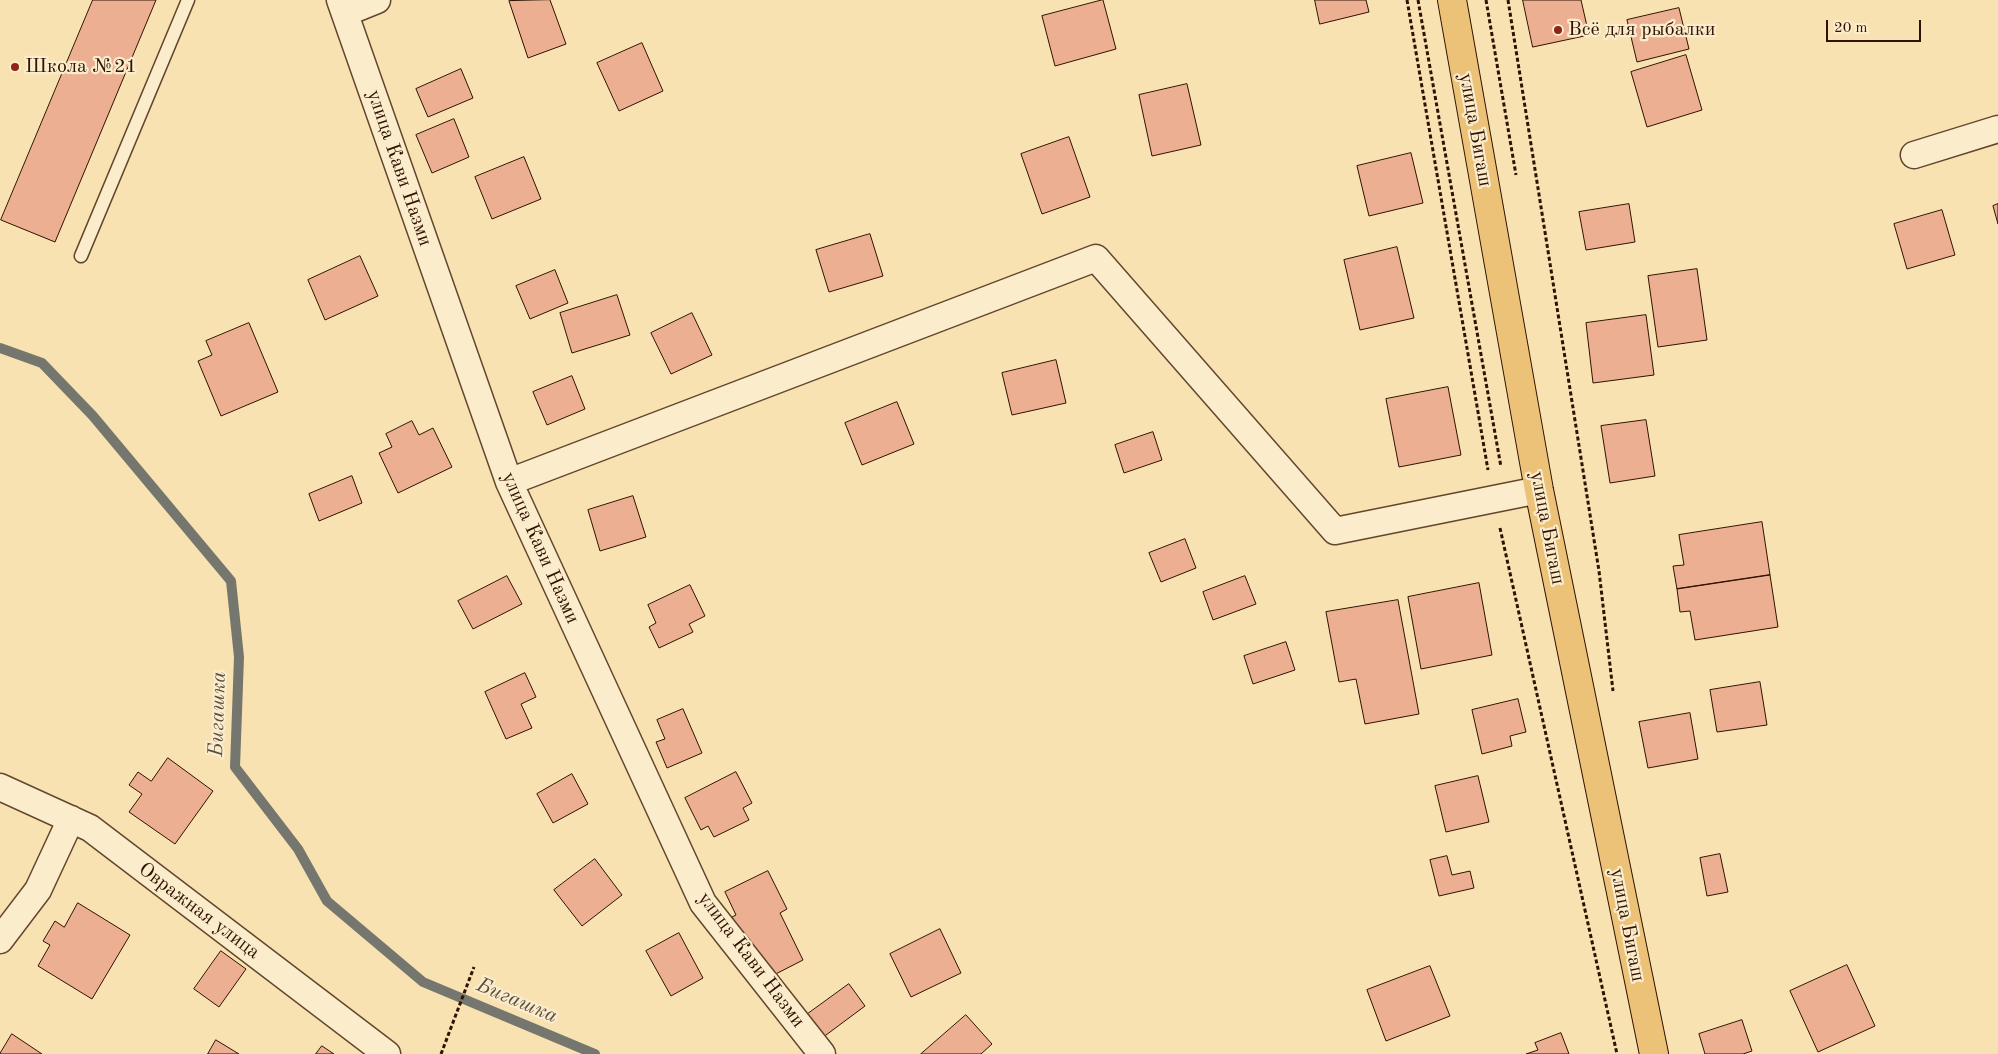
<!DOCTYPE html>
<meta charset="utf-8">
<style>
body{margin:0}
#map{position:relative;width:1998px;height:1054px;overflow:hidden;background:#f9e2b1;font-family:"Old Standard TT",serif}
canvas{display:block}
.scale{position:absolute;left:1826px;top:20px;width:95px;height:22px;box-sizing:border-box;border:2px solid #2f1201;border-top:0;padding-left:6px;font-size:15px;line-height:18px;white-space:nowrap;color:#2f1201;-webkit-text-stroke:4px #fbeccc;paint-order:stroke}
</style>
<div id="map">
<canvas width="1998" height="1054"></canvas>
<div class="scale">20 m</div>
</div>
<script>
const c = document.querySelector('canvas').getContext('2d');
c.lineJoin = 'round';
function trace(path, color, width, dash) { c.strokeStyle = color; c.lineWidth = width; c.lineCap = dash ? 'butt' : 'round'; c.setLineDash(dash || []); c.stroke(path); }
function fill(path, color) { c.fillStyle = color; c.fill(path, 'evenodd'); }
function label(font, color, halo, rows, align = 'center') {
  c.font = font + ' "Old Standard TT",serif'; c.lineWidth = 4.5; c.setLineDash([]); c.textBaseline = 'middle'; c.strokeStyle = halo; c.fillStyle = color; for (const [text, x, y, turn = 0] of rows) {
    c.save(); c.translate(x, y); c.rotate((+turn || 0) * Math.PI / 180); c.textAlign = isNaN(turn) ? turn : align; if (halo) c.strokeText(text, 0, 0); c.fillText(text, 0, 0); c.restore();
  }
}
const stream = new Path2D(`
 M0,348l42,15 51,53 138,165 8,76 -4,110 63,82 29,52 96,81 172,72`);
const building = new Path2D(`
 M93,0h63l-101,242 -54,-22z
 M550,0l16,44 -38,14 -19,-57z
 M1103,0l13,49 -61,17 -13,-50z
 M1315,0h51l3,12 -49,12z
 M1523,0h58l8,35 -56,12z
 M1679,8l10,41 -52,13 -10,-42z
 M642,43l21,48 -44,20 -22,-48z
 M1686,55l16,55 -55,17 -16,-55z
 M461,69l12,29 -45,19 -12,-28z
 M1187,84l14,61 -49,11 -13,-61z
 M454,119l15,38 -37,16 -16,-38z
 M1069,137l21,60 -48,17 -21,-60z
 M1411,153l12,50 -54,13 -12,-50z
 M524,157l17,42 -49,20 -17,-42z
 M1629,204l6,38 -49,8 -7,-38z
 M1998,204v20l-5,-18z
 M1942,210l13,45 -48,14 -13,-45z
 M870,234l13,42 -54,16 -13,-42z
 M1397,247l17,71 -54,12 -16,-70z
 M360,256l18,40 -53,24 -17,-40z
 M1697,269l10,71 -49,7 -10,-71z
 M555,270l13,33 -38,16 -14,-33z
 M617,295l13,40 -58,18 -12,-40z
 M692,313l20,42 -41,19 -20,-41z
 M1646,315l8,60 -61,8 -7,-60z
 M249,323l29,69 -57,24 -23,-55 14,-6 -6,-14z
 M1056,360l10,43 -54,12 -10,-42z
 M572,376l13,33 -38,16 -14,-33z
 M1448,387l13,68 -62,12 -13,-68z
 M897,402l17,42 -52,21 -17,-42z
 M1646,420l9,56 -45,7 -9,-57z
 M412,421l7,14 14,-7 19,39 -54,26 -19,-40 13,-6 -6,-13z
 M1153,432l9,28 -38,13 -9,-28z
 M352,476l10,27 -43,18 -10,-27z
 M633,496l13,41 -46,14 -12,-41z
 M1762,522l8,53 -93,14 -4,-23 11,-1 -5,-30z
 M1185,539l11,29 -35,14 -12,-29z
 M1770,575l8,52 -83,13 -5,-29 -10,1 -3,-23z
 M507,576l15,28 -49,25 -15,-28z
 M1245,576l11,28 -43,16 -10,-28z
 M1479,583l13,72 -71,14 -13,-72z
 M690,585l15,31 -16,8 4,8 -34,16 -10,-21 7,-4 -8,-18z
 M1398,600l21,114 -54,10 -9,-45 -17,3 -13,-70z
 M1286,642l9,28 -42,14 -9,-28z
 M525,673l11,24 -15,7 11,24 -26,11 -21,-47z
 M1760,682l7,43 -50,7 -7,-42z
 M1518,699l8,33 -16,4 2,10 -30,8 -10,-44z
 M683,709l19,44 -35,15 -11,-26 9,-3 -8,-19z
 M1690,713l8,46 -50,9 -9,-46z
 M168,758l45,33 -38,53 -46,-32 13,-18 -13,-9 9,-13 13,9z
 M736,772l16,31 -9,5 6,12 -35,17 -6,-11 -7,4 -16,-32z
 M572,774l16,30 -35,19 -16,-29z
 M1478,776l11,46 -43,10 -11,-46z
 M1720,854l8,38 -21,4 -7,-38z
 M1447,856l5,19 18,-4 4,17 -35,8 -9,-36z
 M595,859l27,36 -40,31 -28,-36z
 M768,871l19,38 -7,4 23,47 -39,20 -32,-63 4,-2 -11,-23z
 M78,903l52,32 -38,64 -54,-33 12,-21 -7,-4 12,-20 9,6z
 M940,929l21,44 -50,24 -21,-43z
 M679,933l24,45 -32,18 -25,-45z
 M221,951l25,18 -27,38 -25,-18z
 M1847,965l28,61 -57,26 -28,-61z
 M1430,966l20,50 -64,25 -19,-51z
 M849,984l16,22 -43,32 -17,-22z
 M966,1015l26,29 -11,10h-60z
 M1742,1020l10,31 -9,3h-38l-6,-20z
 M1561,1033l8,21h-43l12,-4 -3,-7z
 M12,1034l30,20h-42z
 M216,1040l23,14h-31z
 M322,1046l12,8h-18z`);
const path = new Path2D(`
 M1407,0l81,470
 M1418,0l83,467
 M1486,0l30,175
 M1508,0l91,571 14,120
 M1500,528l117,526
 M441,1054l33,-87`);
const service = new Path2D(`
 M81,256l107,-256`);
const minor = new Path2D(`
 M340,0l169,482 194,421 119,151
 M345,13l32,-13
 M1914,155l84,-26
 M509,482l587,-224 239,273 204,-41
 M0,787l90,41 297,226
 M0,940l38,-50 33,-71`);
const primary = new Path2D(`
 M1452,0l87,490 115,564`);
const markers = [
 [1558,30,5,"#8f2418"],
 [15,67,5,"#8f2418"]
];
const poiNames = [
 ["Всё для рыбалки",1568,30],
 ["Школа №21",25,67]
];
const streetNames = [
 ["улица Бигаш",1475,130,80],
 ["улица Кави Назми",399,168,71],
 ["улица Бигаш",1547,528,79],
 ["улица Кави Назми",540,548,66],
 ["Овражная улица",199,911,37],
 ["улица Бигаш",1627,925,79],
 ["улица Кави Назми",751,960,53]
];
const waterNames = [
 ["Бигашка",218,714,-88],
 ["Бигашка",517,1001,23]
];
trace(stream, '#75776f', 10);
fill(building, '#ecaf92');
trace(building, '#2f1201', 1);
trace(service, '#62462d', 15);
trace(minor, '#62462d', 29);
trace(primary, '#2f1201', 30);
trace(path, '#2f1201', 3, [4, 2.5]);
trace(service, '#fbeccc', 12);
trace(minor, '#fbeccc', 26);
trace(primary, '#ecc178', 28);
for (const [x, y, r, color] of markers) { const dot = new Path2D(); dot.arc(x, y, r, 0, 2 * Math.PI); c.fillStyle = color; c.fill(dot); trace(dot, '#fbeccc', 2); }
label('20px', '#2f1201', '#fbeccc', poiNames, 'left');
label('20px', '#2f1201', '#fbeccc', streetNames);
label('italic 21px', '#584d41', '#fbeccc', waterNames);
</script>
